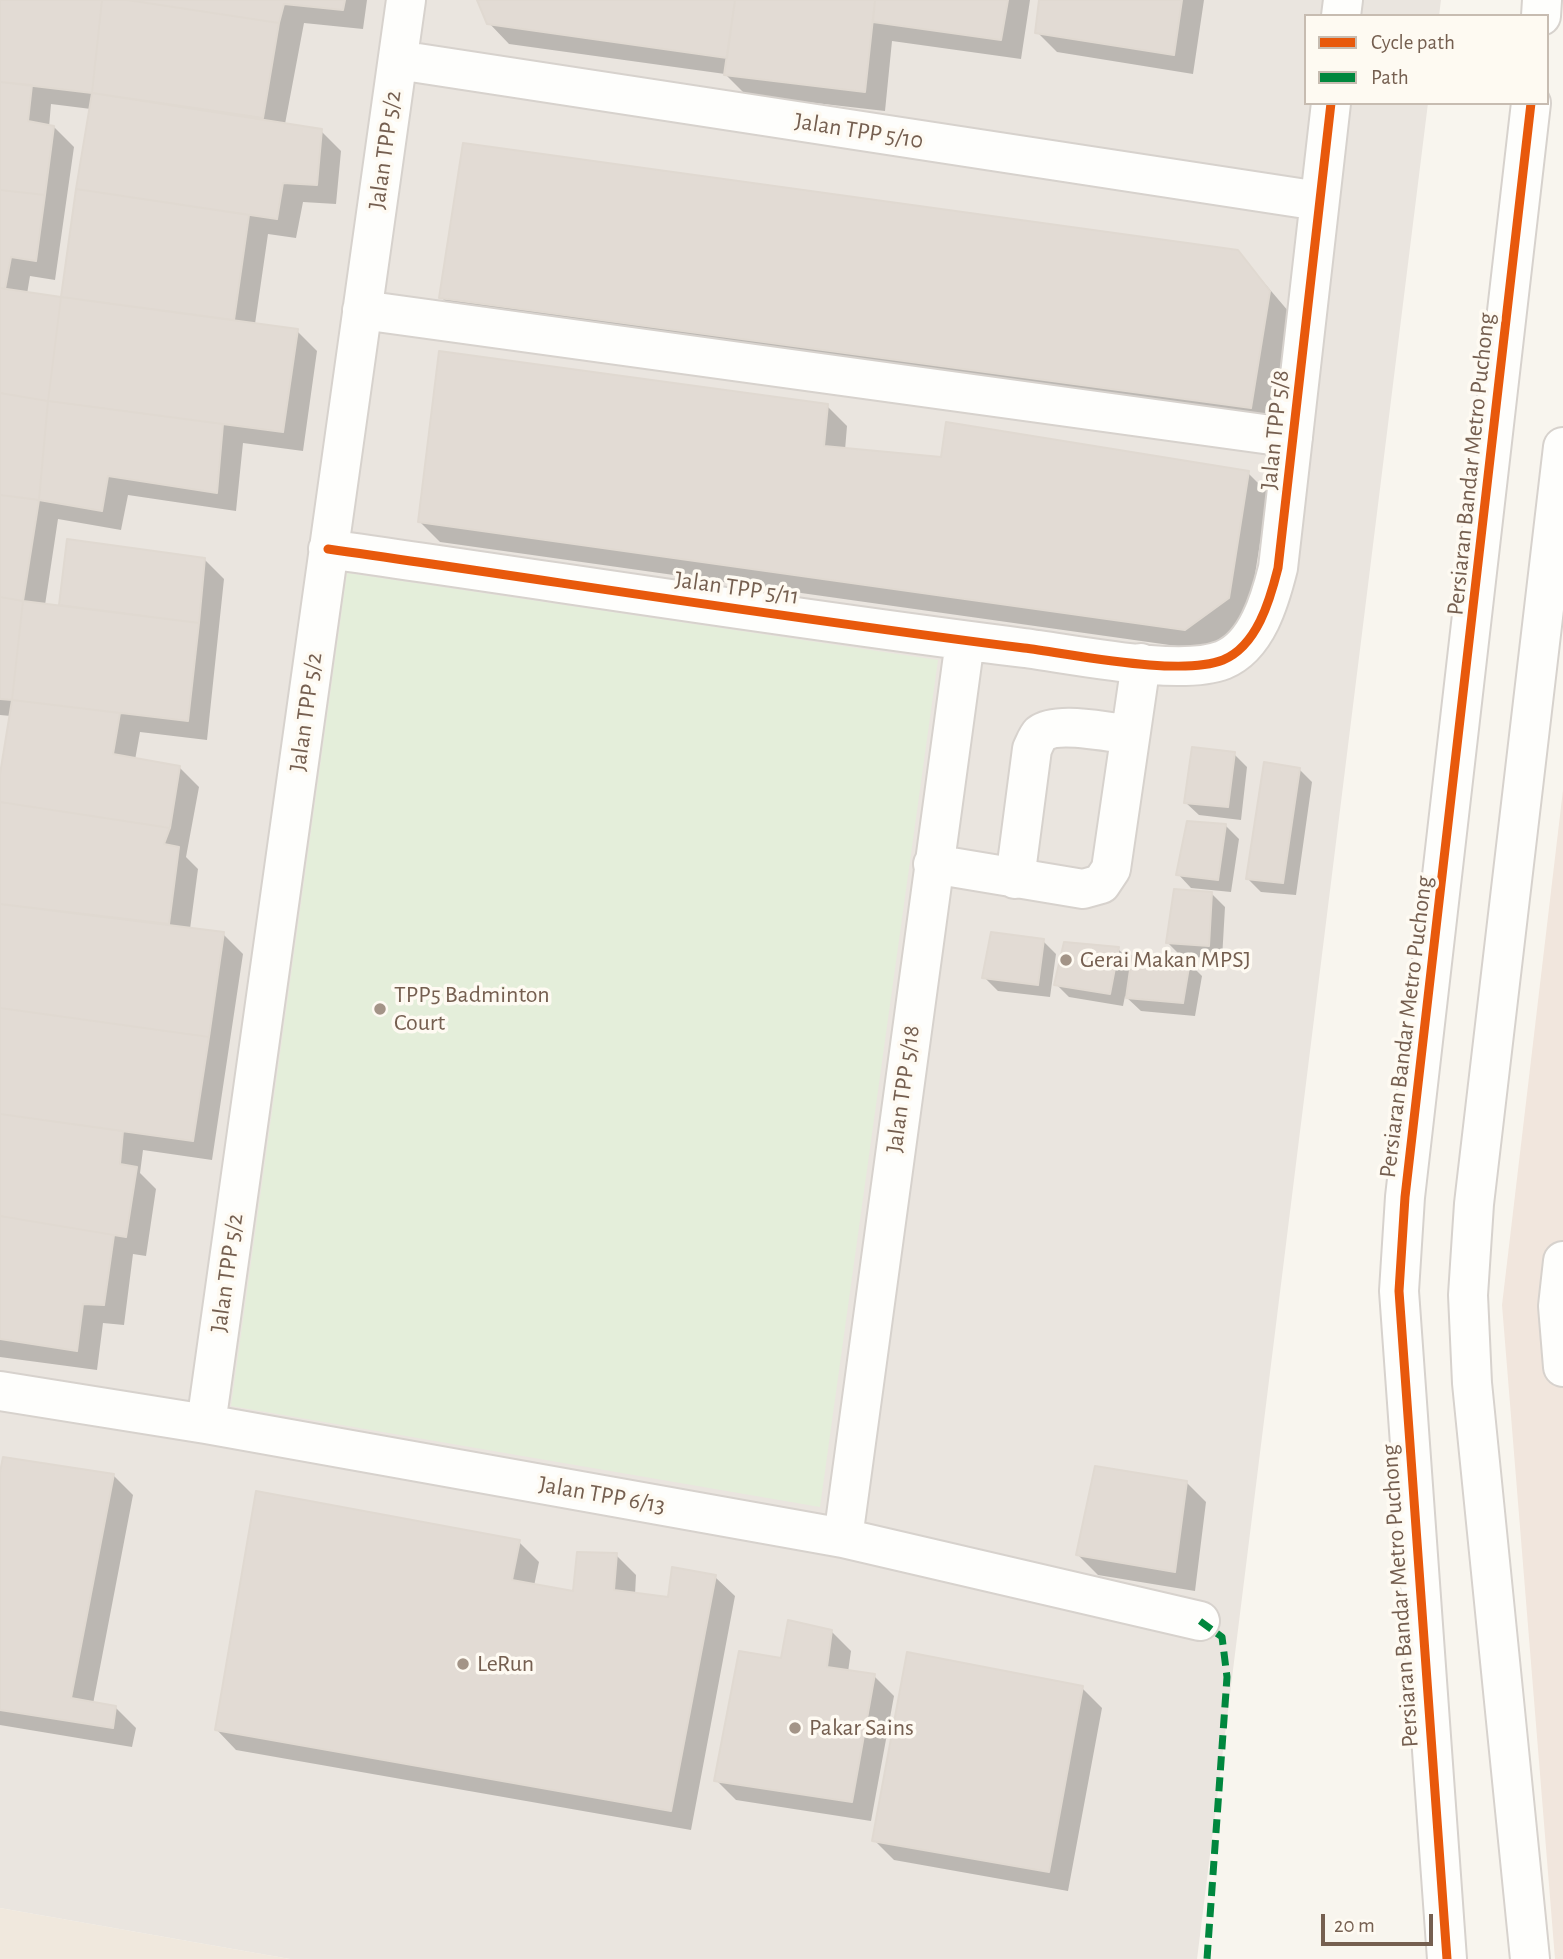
<!DOCTYPE html>
<style>
body{margin:0}
#map{position:relative;width:1563px;height:1959px;overflow:hidden;background:#f8f5ee;font-family:"Alegreya Sans",sans-serif}
canvas{display:block}
.legend{position:absolute;left:1304px;top:14px;width:245px;height:91px;box-sizing:border-box;background:#fefaf2;border:2px solid #c7bcb1;margin:0;padding:9px 12px;list-style:none;font-size:21px;color:#755f50}
.legend li{display:flex;align-items:center;gap:14px;height:35px}
.legend b{width:35px;border:2px solid #c7bcb1}
.scale{position:absolute;left:1321px;top:1914px;width:112px;height:32px;box-sizing:border-box;border:4px solid #755f50;border-top:0;padding-left:9px;font-size:21px;line-height:24px;white-space:nowrap;color:#755f50;-webkit-text-stroke:5px #fefaf2;paint-order:stroke}
</style>
<div id="map">
<canvas width="1563" height="1959"></canvas>
<ul class="legend">
<li><b style="height:9px;background:#e8590c"></b>Cycle path</li>
<li><b style="height:9px;background:#00873e"></b>Path</li>
</ul>
<div class="scale">20 m</div>
</div>
<script>
const c = document.querySelector('canvas').getContext('2d');
c.lineJoin = 'round';
function fill(path, color) { c.fillStyle = color; c.fill(path, 'evenodd'); }
function trace(path, color, width, dash) { c.strokeStyle = color; c.lineWidth = width; c.lineCap = dash ? 'butt' : 'round'; c.setLineDash(dash || []); c.stroke(path); }
function label(font, color, halo, rows, align = 'center') {
  c.font = font + ' "Alegreya Sans",sans-serif'; c.lineWidth = 7; c.setLineDash([]); c.textBaseline = 'middle'; c.strokeStyle = halo; c.fillStyle = color; for (const [text, x, y, turn = 0] of rows) {
    c.save(); c.translate(x, y); c.rotate((+turn || 0) * Math.PI / 180); c.textAlign = isNaN(turn) ? turn : align; if (halo) c.strokeText(text, 0, 0); c.fillText(text, 0, 0); c.restore();
  }
}
const residential = new Path2D(`
 M0,1908l290,51h-290z`);
const commercial = new Path2D(`
 M1563,790v1169h-8l-53,-654z`);
const industrial = new Path2D(`
 M0,0h1441l-2,16h-133v87h122l-231,1856h-907l-290,-51z`);
const green = new Path2D(`
 M347,573l591,87 -118,847 -589,-101z`);
const shadow = new Path2D(`
 M0,0h367l-4,29 -59,-6 -19,101 36,7 20,20 -5,53 -33,-2 -7,36 -28,-4 -13,90 42,7 20,20 -14,100 -60,-8 -7,68 -108,-16 -7,35 -63,-11 -13,86 16,2 8,-66 135,18 20,20 -17,161 -67,-8 -5,28 44,7 20,20 -13,70 12,12 -8,60 33,5 20,20 -31,206 -69,-10 -3,23 16,16 -10,67 -13,-2 -9,71 -21,-2 -6,47 -97,-13v-572l11,-69 -11,-1zM51,104l40,5 -28,190 -36,-5 3,-18 25,4 19,-133 -20,-20h-5z
 M479,0h551l-9,59 -129,-18 -7,70 -139,-16 -21,-21 -216,-30 -20,-21z
 M1041,0h163l-11,74 -136,-22 -20,-20z
 M1237,251l52,61 -18,115 -810,-110 -20,-20z
 M827,406l20,20 -2,24 97,9 306,14 20,20 -20,125 -43,32 -765,-108 -20,-20z
 M1234,754l13,13 -6,53 -42,-5 -14,-13z
 M1299,769l13,13 -16,113 -35,-3 -13,-13z
 M1226,826l13,13 -8,53 -40,-4 -13,-14z
 M1212,894l13,13 -3,52 -41,-3 -13,-13z
 M1043,941l13,13 -6,43 -52,-6 -14,-14z
 M1118,949l15,14h56l13,13 -7,40 -54,-5 -16,-15 -2,10 -54,-9 -13,-13z
 M113,1475l20,20 -40,209 23,4 20,20 -4,19 -132,-22v-244z
 M1186,1482l20,20 -11,89 -97,-16 -20,-20z
 M519,1542l20,20 -5,24 40,7 42,-38 20,20 -1,20 34,4 46,-22 20,19 -44,234 -455,-80 -19,-20z
 M831,1631l20,20 -3,21 26,4 20,20 -23,125 -135,-21 -20,-20 66,-120z
 M1082,1688l20,20 -34,183 -174,-31 -20,-20z`);
const building = new Path2D(`
 M0,0h102l-10,93 -92,-11z
 M102,0h25l152,23 -16,95 -171,-25z
 M127,0h218l-2,10 -59,-6 -5,19z
 M477,0h258l-8,58 -240,-34z
 M735,0h140l-10,92 -141,-17z
 M875,0h133l-7,40 -128,-18z
 M1039,0h143l-8,55 -139,-22z
 M0,82l32,3 -4,36 26,5 -9,69 -45,-5z
 M92,93l230,36 -5,56 -34,-2 -6,36 -201,-30z
 M463,143l775,107 32,41 -19,117 -812,-110z
 M76,189l173,26 -15,105 -173,-23z
 M0,190l45,5 -9,66 -25,-4 -6,32 -5,-1z
 M0,288l61,9 -13,104 -48,-8z
 M61,297l237,32 -15,103 -235,-31z
 M439,351l389,53 -4,42 117,11 5,-35 303,49 -20,127 -44,32 -767,-108z
 M0,393l48,8 -9,99 -39,-5z
 M48,401l175,23 -6,69 -109,-17 -6,35 -63,-11z
 M0,495l39,5 -16,101 -23,-4z
 M67,539l138,19 -6,65 -140,-18z
 M0,597l23,4 -11,99 -12,-1z
 M23,601l176,22 -11,98 -176,-21z
 M12,700l108,13 -7,41 67,12 -10,62 -170,-26v-28z
 M1192,747l43,5 -7,55 -44,-4z
 M1264,762l36,6 -17,115 -37,-4z
 M0,802l170,26 -6,16 15,3 -10,77 -169,-20z
 M1187,821l39,3 -8,56 -42,-5z
 M1174,889l38,3 -3,54 -43,-3z
 M0,904l224,28 -15,105 -209,-29z
 M991,932l53,7 -6,46 -56,-7z
 M1064,942l55,5 -9,47 -56,-9z
 M1132,956l58,5 -7,42 -57,-5z
 M0,1008l209,29 -16,104 -193,-27z
 M0,1114l123,17 -3,33 17,3 -11,70 -126,-21z
 M0,1216l114,19 -10,70 -21,-1 -6,47 -77,-12z
 M3,1457l111,17 -43,224 45,8 -3,22 -113,-18v-238z
 M1095,1466l92,15 -12,91 -99,-17z
 M256,1491l264,49 -8,40 61,11 4,-39 40,1 -3,37 54,7 4,-30 44,8 -45,236 -456,-81z
 M788,1620l44,10 -5,37 48,7 -23,128 -138,-21 25,-130 42,7z
 M907,1652l176,34 -34,186 -177,-31z`);
const minor = new Path2D(`
 M1341,16l2,-16
 M1541,16l1,-16
 M398,60l921,141
 M362,310l931,128
 M328,549c232,33 464,70 696,99 49,6 156,29 199,12 34,-14 47,-60 55,-92l53,-465
 M933,864l150,25 18,-5 10,-15 30,-206
 M1015,879l17,-130c2,-4 5,-12 8,-15 17,-13 69,-2 90,1
 M1563,1261l-5,45 5,61
 M0,1391l206,33 637,114 357,83
 M206,1424l200,-1424
 M843,1538l122,-897
 M1447,1959l-48,-668 6,-94 126,-1094
 M1530,1959l-58,-576 -4,-88 6,-91 89,-757`);
const quiet = new Path2D(`
 M1200,1621l22,16 5,40 -20,282`);
const cycleway = new Path2D(`
 M328,549c232,33 464,70 696,99 49,6 156,29 199,12 34,-14 47,-60 55,-92l53,-465
 M1447,1959l-48,-668 6,-94 126,-1094`);
const markers = [
 [1066,960,7,"#a39487"],
 [380,1009,7,"#a39487"],
 [463,1664,7,"#a39487"],
 [795,1728,7,"#a39487"]
];
const streetNames = [
 ["Jalan TPP 5/10",859,131,9],
 ["Jalan TPP 5/2",385,150,-82],
 ["Jalan TPP 5/8",1275,430,-84],
 ["Persiaran Bandar Metro Puchong",1471,464,-84],
 ["Jalan TPP 5/11",737,588,8],
 ["Jalan TPP 5/2",306,712,-82],
 ["Persiaran Bandar Metro Puchong",1406,1027,-83],
 ["Jalan TPP 5/18",903,1089,-82],
 ["Jalan TPP 5/2",227,1273,-82],
 ["Jalan TPP 6/13",602,1495,10],
 ["Persiaran Bandar Metro Puchong",1400,1596,-94]
];
const poiNames = [
 ["Gerai Makan MPSJ",1080,960],
 ["TPP5 Badminton",394,995],
 ["Court",394,1023],
 ["LeRun",477,1664],
 ["Pakar Sains",809,1728]
];
fill(residential, '#f0e8dd');
fill(commercial, '#f1e6dd');
fill(industrial, '#eae5df');
fill(green, '#e4eeda');
fill(shadow, '#0003');
fill(building, '#e2dbd4');
trace(building, '#e0d9d1', 2);
trace(minor, '#d7d2cd', 42);
trace(minor, '#fefefc', 38);
trace(quiet, '#00873e', 7, [14, 7]);
trace(cycleway, '#e8590c', 9);
for (const [x, y, r, color] of markers) { const dot = new Path2D(); dot.arc(x, y, r, 0, 2 * Math.PI); c.fillStyle = color; c.fill(dot); trace(dot, '#fefaf2', 2.5); }
label('24px', '#755f50', '#fefaf2', streetNames);
label('24px', '#755f50', '#fefaf2', poiNames, 'left');
</script>
